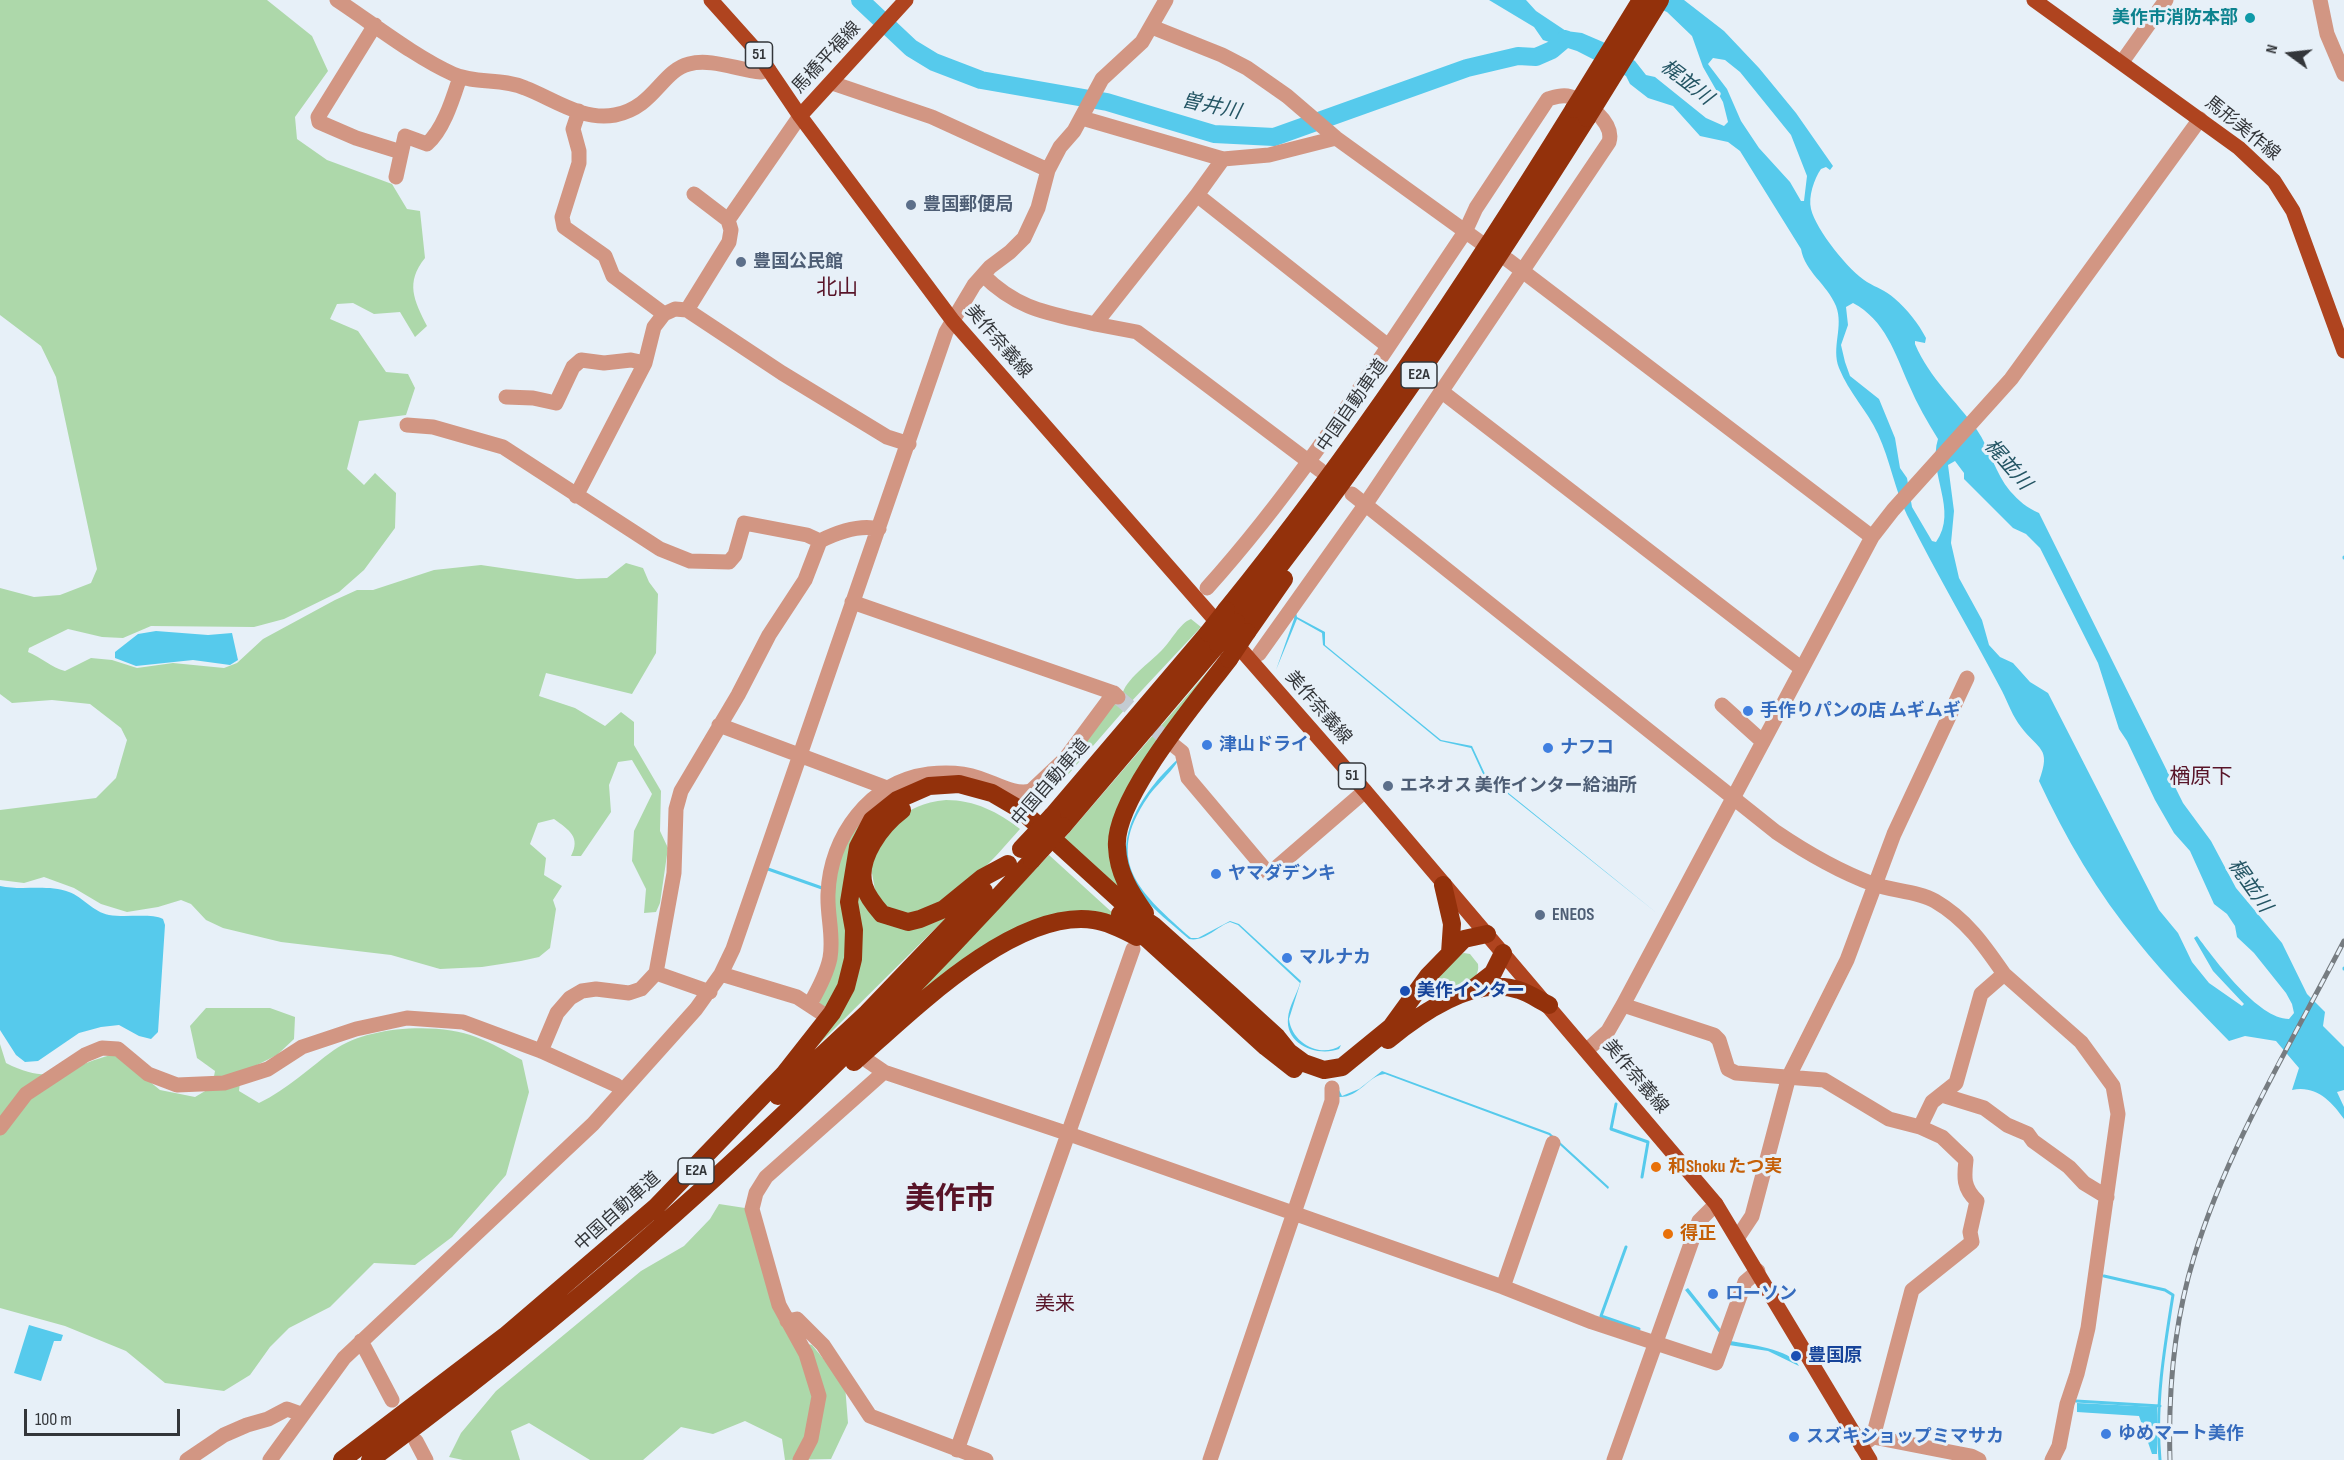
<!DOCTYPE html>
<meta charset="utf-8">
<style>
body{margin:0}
#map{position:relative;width:2344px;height:1460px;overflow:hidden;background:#e7f0f8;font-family:"Sofia Sans Condensed",sans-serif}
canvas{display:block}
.north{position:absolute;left:2260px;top:24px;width:60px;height:60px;-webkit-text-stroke:4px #e7f0f8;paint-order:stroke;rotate:285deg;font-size:16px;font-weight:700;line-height:24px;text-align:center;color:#33363a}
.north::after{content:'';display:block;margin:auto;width:21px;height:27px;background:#33363a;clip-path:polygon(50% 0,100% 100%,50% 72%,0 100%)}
.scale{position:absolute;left:24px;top:1409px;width:156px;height:27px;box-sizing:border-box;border:3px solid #33363a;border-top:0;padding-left:8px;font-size:18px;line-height:21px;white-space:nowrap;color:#33363a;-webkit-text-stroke:4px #e7f0f8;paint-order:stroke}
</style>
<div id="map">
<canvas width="2344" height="1460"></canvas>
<div class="north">N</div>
<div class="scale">100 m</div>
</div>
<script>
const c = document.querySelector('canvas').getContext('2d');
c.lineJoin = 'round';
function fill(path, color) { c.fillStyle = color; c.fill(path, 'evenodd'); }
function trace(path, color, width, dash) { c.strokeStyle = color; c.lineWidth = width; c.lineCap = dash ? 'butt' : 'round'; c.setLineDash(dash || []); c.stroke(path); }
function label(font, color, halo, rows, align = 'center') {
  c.font = font + ' "Sofia Sans Condensed","Noto Sans JP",sans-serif'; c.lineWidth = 6; c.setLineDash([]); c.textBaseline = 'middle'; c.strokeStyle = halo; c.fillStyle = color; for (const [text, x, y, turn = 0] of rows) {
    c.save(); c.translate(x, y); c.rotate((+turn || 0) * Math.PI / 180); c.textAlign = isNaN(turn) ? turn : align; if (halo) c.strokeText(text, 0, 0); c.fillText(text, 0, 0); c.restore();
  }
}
const green = new Path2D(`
 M0,0h267l45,36 16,35 -33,46 2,22 30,21 65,24 15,25 13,2 5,47c-20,25 -11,42 2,68l-12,11 -15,-25 -26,2 -21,-11 -16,1 -7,15 28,12 28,41 22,2 7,14 -9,27 -47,6 -12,48 17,16 11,-12 21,20 -1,35 -31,42 -25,22 -55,27 -30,8 -103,-1 -28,12 -21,-1 -34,-8 -39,19 -1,4c13,5 24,16 37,19l26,-13 21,2 25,8 36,-5 51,5 13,-5 26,-24 72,-39 22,-10h16l61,-20 47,-5 96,14 30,-1 19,-15 17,5 6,14 9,12 -2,59 -24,41 -86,-21 -7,23 36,12 30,18 16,-14 13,10v23l27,46 -1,40 8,17 -8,55 -4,9 -12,1 2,-24 -14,-28 2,-30 18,-37 -20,-34 -14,2 -9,23 2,27 -30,44h-10c10,-19 -2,-26 -17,-37l-16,4 -8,21 16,14 -2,17 18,11 -9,14 3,9 -6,39 -11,9 -18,4 -39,6 -42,2 -49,-14 -110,-13 -58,-14 -17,-8 -15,-16 -10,-4 -23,7 -31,5 -26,-8 -27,-16 -30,-11 -20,6 -24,-3v-70l96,-12 20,-20 11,-38 -6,-12 -31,-24 -38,-4 -40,3 -12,-9v-106l34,9 26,-2 31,-12 6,-14 -41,-192 -15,-31 -41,-31z
 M1191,619l10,8 -72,77 -7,-8c2,-16 29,-34 40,-46 9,-9 18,-27 29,-31z
 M1215,663l-98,153 11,81 -66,-56z
 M1117,701l9,7 -94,108c-30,-27 -64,-41 -104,-33 -20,4 -36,14 -51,28 -62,58 1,141 -51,201 -19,-12 7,-46 8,-66 2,-20 -5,-40 -3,-59 2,-13 4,-28 9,-40 19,-51 84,-83 135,-67 12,3 46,20 56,15 5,-3 10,-9 13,-13 26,-24 46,-52 67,-80z
 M946,800c29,0 52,12 74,29 -25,28 -82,97 -124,85 -6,-2 -14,-9 -19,-13l-7,-39c24,-36 29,-57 76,-62z
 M1049,855l78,71 -81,-6 -179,125z
 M855,882l30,39 67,-9 -135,134 23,-38z
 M1464,953l6,1 8,10c3,19 -22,26 -36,33l-9,-14 25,-28z
 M206,1008h64l25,9 -1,22 -17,16 -36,18 -2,18 20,12c29,-14 50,-35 75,-53 33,-24 105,-28 142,-13 16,6 31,15 46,23l7,32 -23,83 -54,62 -37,28 -41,-2 -44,44 -41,21 -19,19 -20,28 -26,16 -59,-8 -39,-32 -61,-25 -65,-18v-264l6,19c51,26 62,1 110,-9l44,36 35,7 17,-10 3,-16 -18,-13 -7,-32z
 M719,1204l26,4 45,131 22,6 33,40 3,38 -17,36 -46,1 -3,-21 -37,-18 -32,13 -32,-7 -38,33h-53l-61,-37 -18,8 9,29h-57l-14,-3 12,-24 35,-42 145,-120 43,-25 26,-27z`);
const water = new Path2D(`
 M1489,0h37l10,11 30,20 16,2 21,9 32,19 11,14 9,2 51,41 18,8 4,-4 -5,-20 -20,-35 -11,-31 -25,-24 -29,-12h46l40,31 35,37 37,45 37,53 -3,4 -4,-3 -5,2c-7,10 -13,28 -10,40 5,21 38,62 56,73 10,6 18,8 27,16 14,12 24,25 32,40l-1,5 -10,-2v3c15,35 40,55 62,86 13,19 18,43 33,61 9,10 17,17 29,22l144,290 28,38 25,47 46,55 25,51 18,18 -2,14 21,21v43l-7,2 7,15v12c-13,-18 -28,-34 -52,-29l7,-22 -23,-27 -31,-5 -16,5c-31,-32 -63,-64 -91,-99 -40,-48 -73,-105 -99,-161 13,-34 -1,-31 -18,-54 -8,-10 -13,-24 -19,-36 -31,-59 -65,-116 -95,-176 -12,-25 -17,-55 -29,-81 -11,-24 -29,-41 -39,-66 -8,-21 5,-41 -3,-62 -9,-22 -31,-34 -35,-57l-61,-98 -12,-9 -28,-6 -27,-30 -25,-8 -18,-14 -4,-8 -49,-25 -34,-11 -9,-13zM1713,58l12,2 15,12 51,63 16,41 -3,25h-3l-11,-19 -31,-34 -18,-27 -14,-32 -19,-25zM1853,303c32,17 42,50 56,82 8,19 18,36 29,54 -11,35 21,71 -2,103l-4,-1 -20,-34 -5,-29 -7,-10 -5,-30 -16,-39 -29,-23 -5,-14 -4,-17 7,-20 -2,-18zM1955,461l9,12v6l49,49 13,6 14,14 58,115 21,66 8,12 28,59 19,33 16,18 24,53 13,10 8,12 2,11 17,16 32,40 6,11 2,9 -5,6c-31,0 -74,-59 -92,-83l-3,2 19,33 31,33 -2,2 -33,-23 -17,-21 -14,-29 -19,-23 -111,-217 -18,-11 -17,-19 -13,-6 -11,-12 -7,-25 -23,-42 -8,-35 3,-32 -6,-46z
 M1295,607l2,10 28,15v13l116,95 31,6 13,28 173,140 -175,-140 -12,-26 -31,-7 -117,-96 -1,-12 -25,-14 -21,51 18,-51z
 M156,631l52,4 24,-2 6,27 -8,5 -37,-5 -57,6 -21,-8v-6l23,-18z
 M1179,758c-2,9 -24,28 -31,39 -46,66 -6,97 43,141h7l32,-17 9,3 62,57 -12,38c3,25 33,40 52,26l-2,4c-21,8 -54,-4 -51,-31 1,-12 9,-24 12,-35l-62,-58 -8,-3c-14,5 -25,20 -41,17 -18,-16 -43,-34 -55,-56 -24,-46 11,-94 45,-125z
 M0,886c22,5 47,-2 69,6 14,5 24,20 40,23 16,3 42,-2 54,4l2,6 -7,107 -7,7 -12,-3 -20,-11 -18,2 -22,6 -41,28 -13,1 -9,-7 -16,-25z
 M1382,1071l168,62 59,54 -1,2 -59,-54 -164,-61c-17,1 -26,25 -48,23l2,-7 3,6 17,-7z
 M1688,1288l42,53c17,3 61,8 69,25l-31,-15 -39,-6 -44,-55z
 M29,1325l34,10 -2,6h-7l-13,40 -27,-8z
 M2077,1403l80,4v47h-5l-13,-38 -62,-4z`);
const stream = new Path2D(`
 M2344,557v1
 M768,869l54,19
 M2344,968v1
 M1616,1104l-5,25 37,13 -6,35
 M1626,1247l-25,69 38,13
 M2104,1276l61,14 8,5c-9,55 -18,110 -13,165
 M2076,1401l84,5`);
const river = new Path2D(`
 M860,0l51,48 23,14 47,18 126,22 107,32 60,3 193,-69 51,-12 18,1 16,-7 13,-11`);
const minorTunnel = new Path2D(`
 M1118,697l54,47`);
const minor = new Path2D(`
 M337,0c35,23 78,57 116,74 22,10 49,4 72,14 29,11 57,33 90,27 40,-8 46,-44 74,-51 22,-6 49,6 72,8l8,-2
 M2320,0l7,34 17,40
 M375,25l-57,92 1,5 37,16 45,14
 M1152,27l70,28 25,13 40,28 49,42 144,104
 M2122,62l44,-62
 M832,83l100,34 116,53
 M579,111l-6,18 6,22v12l-17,54 2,10 41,29 8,20 51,38
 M1082,118l141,41
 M396,177l9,-41 22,8c17,-15 26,-46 33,-67
 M694,194l34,26 72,-104
 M1197,195l26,-36 46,-4 67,-17
 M1508,260l364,277
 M983,275c35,35 66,38 112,49
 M687,310l42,-68 2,-12 -3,-10
 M1441,391l361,278
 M506,397l27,1 23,5 17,-36 8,-7 23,3 27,-3 14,3
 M407,425l26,2 70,20 157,102 30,12 39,1 6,-7 9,-32 63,12 13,6
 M1320,470l-183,-138 -42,-8 102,-129 191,151
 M1352,494l424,338c31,21 62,39 97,52 19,7 45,7 62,17 31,18 49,44 69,73l-23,20 -25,89 -24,19 -12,25 -31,-8 -65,-39 -88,-7 -8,-4 -9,-29 -5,-5 -91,-30
 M576,496l69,-133 9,-36 10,-13 11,-5 12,1 95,63 105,64 22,7
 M1207,588c98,-109 176,-235 258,-356l11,-24 72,-109c7,-2 12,-4 19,-3 18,3 48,27 42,46l-244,363 -106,149
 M852,602l262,91 4,4
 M1722,705l41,37
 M719,725l168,63
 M1172,744l10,8 6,26 81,96 96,-83
 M656,973l54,19
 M721,974l76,23 26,17
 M2004,974l77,68 32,44 5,28 -30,214 -11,46 -10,30 -8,42 -7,14
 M810,1004c8,-14 17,-31 20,-46 4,-22 -3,-42 -2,-64 2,-58 42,-112 101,-120 16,-2 35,-1 50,4 16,5 36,18 52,13l34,-32 49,-66
 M1587,1050l21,-19 15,-26 249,-468 21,-27 118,-131 189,-260
 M541,1051l16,-38 13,-15 12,-7 14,-2 33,4 12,-4 15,-16 18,-100 2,-64 5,-18 57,-96 31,-60 36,-55 15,-39c18,-9 39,-17 59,-12
 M868,1061l16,11 185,62 434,153 89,35 124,41 29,-81 13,-11
 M1942,1095l42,13 23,17 21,9 5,7 36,26 15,16 23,14
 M0,1128l26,-34 59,-39 17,-7 16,1 30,25 29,11 47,-2 44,-14 34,-22 54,-18 51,-11 56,4 78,29 75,34 6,6
 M1738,1237l14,-21 37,-140 58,-116 47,-126 73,-156
 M1503,1287l50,-144
 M787,1321l10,-2 26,26 47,71 116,44
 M361,1341l31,59
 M1873,1437l98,19 8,4
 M416,1441l10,19
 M1861,1446l12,-9 39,-147 60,-48 -2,-10 7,-31c-14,-13 -13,-24 -11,-41l-24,-23 -22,-10
 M957,1450l176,-501
 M187,1460l37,-25 23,-10 21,-6 19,-10 14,5
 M270,1460l74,-102 249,-234 103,-115 25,-35 12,-25 213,-617 28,-47 16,-18 20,-15 14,-14 14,-30 10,-38 12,-23 14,-16 28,-52 40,-37 24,-42
 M800,1460l11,-21 8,-43 -13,-42 -27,-49 -27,-96 4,-16 10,-16 118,-105
 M1210,1460l122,-359v-13
 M1614,1460l85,-239 17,-17`);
const major = new Path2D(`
 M711,0l43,48 46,68 153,205 412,470 351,413 154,256
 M2034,0l205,148 35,33 19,30 51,140
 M800,116l106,-116`);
const highway = new Path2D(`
 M1226,610c128,-158 241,-328 348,-501
 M1236,622c128,-161 242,-331 351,-504
 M1247,632l37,-53
 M902,810c-20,15 -46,48 -38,76 3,10 11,20 18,28l26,8 12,-3 24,-10 38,-31 26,-14
 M1052,816l156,-183
 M1063,826l155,-182
 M1443,885l9,39 -2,29
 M1145,913c-15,-21 -27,-40 -28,-66 -4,-48 82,-148 112,-188
 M1120,914l146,133 28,22
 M1471,990l22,-17 10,-20
 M1388,1040c33,-27 87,-65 131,-50 10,3 20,10 30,15
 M854,1062c56,-49 160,-154 240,-142 15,2 30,10 43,17
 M778,1096l89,-83 117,-122
 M651,1212l133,-138 48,-61 14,-26 7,-28 1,-29 -5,-28 9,-55 14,-27 25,-20 32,-14 30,-2 33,9 29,17 112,102 20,13 78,70 46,42 12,15 15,11 20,7 18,-3 49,-40 37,-51 36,-37 23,-5
 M342,1460l163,-124 153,-131
 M370,1460c241,-176 462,-380 662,-600`);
const rail = new Path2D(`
 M2170,1460c-2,-68 4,-138 24,-203 34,-111 97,-213 150,-316`);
const highwayBridge = new Path2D(`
 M1574,109l67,-109
 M1587,118l73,-118
 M1208,633l18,-23
 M1218,644l18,-22
 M1229,659l18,-27
 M1021,849l31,-33
 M1032,860l31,-34`);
const markers = [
 [2250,18,6,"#0f9aa8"],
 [911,205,6,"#5c6f8a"],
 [741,262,6,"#5c6f8a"],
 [1748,711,6,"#3f7fe0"],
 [1207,745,6,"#3f7fe0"],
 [1548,748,6,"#3f7fe0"],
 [1388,786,6,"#5c6f8a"],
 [1216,874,6,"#3f7fe0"],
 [1540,915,6,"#5c6f8a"],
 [1287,958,6,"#3f7fe0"],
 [1405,991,6,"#1a4fb4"],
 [1656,1167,6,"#e8710a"],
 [1668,1234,6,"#e8710a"],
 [1713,1294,6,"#3f7fe0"],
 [1796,1356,6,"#1a4fb4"],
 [2106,1434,6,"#3f7fe0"],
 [1794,1437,6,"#3f7fe0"]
];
const shields = [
 [759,55,27],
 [1419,375,36],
 [1352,776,27],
 [696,1171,36]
];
const shieldNames = [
 ["51",759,55],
 ["E2A",1419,375],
 ["51",1352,776],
 ["E2A",696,1171]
];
const cultureNames = [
 ["美作市消防本部",2238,18]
];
const streetNames = [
 ["馬橋平福線",827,58,-47],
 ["馬形美作線",2242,129,39],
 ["美作奈義線",998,342,49],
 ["中国自動車道",1353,406,-55],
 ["美作奈義線",1318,708,49],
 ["中国自動車道",1051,783,-49],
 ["美作奈義線",1635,1077,50],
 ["中国自動車道",618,1212,-42]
];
const serviceNames = [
 ["豊国郵便局",923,205],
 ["豊国公民館",753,262],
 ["エネオス 美作インター給油所",1400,786],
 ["ENEOS",1552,915]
];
const shopNames = [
 ["手作りパンの店 ムギムギ",1760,711],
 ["津山ドライ",1219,745],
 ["ナフコ",1560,748],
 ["ヤマダデンキ",1228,874],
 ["マルナカ",1299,958],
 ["ローソン",1725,1294],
 ["ゆめマート美作",2118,1434],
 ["スズキショップミマサカ",1806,1437]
];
const transitNames = [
 ["美作インター",1417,991],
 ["豊国原",1808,1356]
];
const foodNames = [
 ["和Shoku たつ実",1668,1167],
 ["得正",1680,1234]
];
const waterNames = [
 ["梶並川",1686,83,38],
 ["曽井川",1211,107,12],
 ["梶並川",2007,465,49],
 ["梶並川",2249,886,55]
];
const neighbourhoodNames = [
 ["美来",1055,1305]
];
const quarterNames = [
 ["北山",837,289],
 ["楢原下",2201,778]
];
const townNames = [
 ["美作市",950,1200]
];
fill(green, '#add8aa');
fill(water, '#56caec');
trace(stream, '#56caec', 3);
trace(river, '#56caec', 18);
trace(minorTunnel, '#c3cbd2', 15, [15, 8]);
trace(minor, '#d29683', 15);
trace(major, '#af441f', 15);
trace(highway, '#93310b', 18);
trace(rail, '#767c81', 5);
trace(rail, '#e7f0f8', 3, [9]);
trace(highwayBridge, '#93310b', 18);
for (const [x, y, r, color] of markers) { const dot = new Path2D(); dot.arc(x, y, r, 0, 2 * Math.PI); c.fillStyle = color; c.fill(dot); trace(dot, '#e7f0f8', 2); }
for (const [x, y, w] of shields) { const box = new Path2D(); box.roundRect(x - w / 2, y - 13, w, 26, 4.5); c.fillStyle = '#e7f0f8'; c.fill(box); trace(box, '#33363a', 1.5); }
label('bold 16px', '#33363a', null, shieldNames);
label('bold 18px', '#0d838f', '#e7f0f8', cultureNames, 'right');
label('18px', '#33363a', '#e7f0f8', streetNames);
label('bold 18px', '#4e5e75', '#e7f0f8', serviceNames, 'left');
label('bold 18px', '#366cbe', '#e7f0f8', shopNames, 'left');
label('bold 18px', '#164399', '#e7f0f8', transitNames, 'left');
label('bold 18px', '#c56008', '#e7f0f8', foodNames, 'left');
label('italic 20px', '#245564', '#e7f0f8', waterNames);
label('20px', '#581428', '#e7f0f8', neighbourhoodNames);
label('21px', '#581428', '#e7f0f8', quarterNames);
label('bold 30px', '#581428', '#e7f0f8', townNames);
</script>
